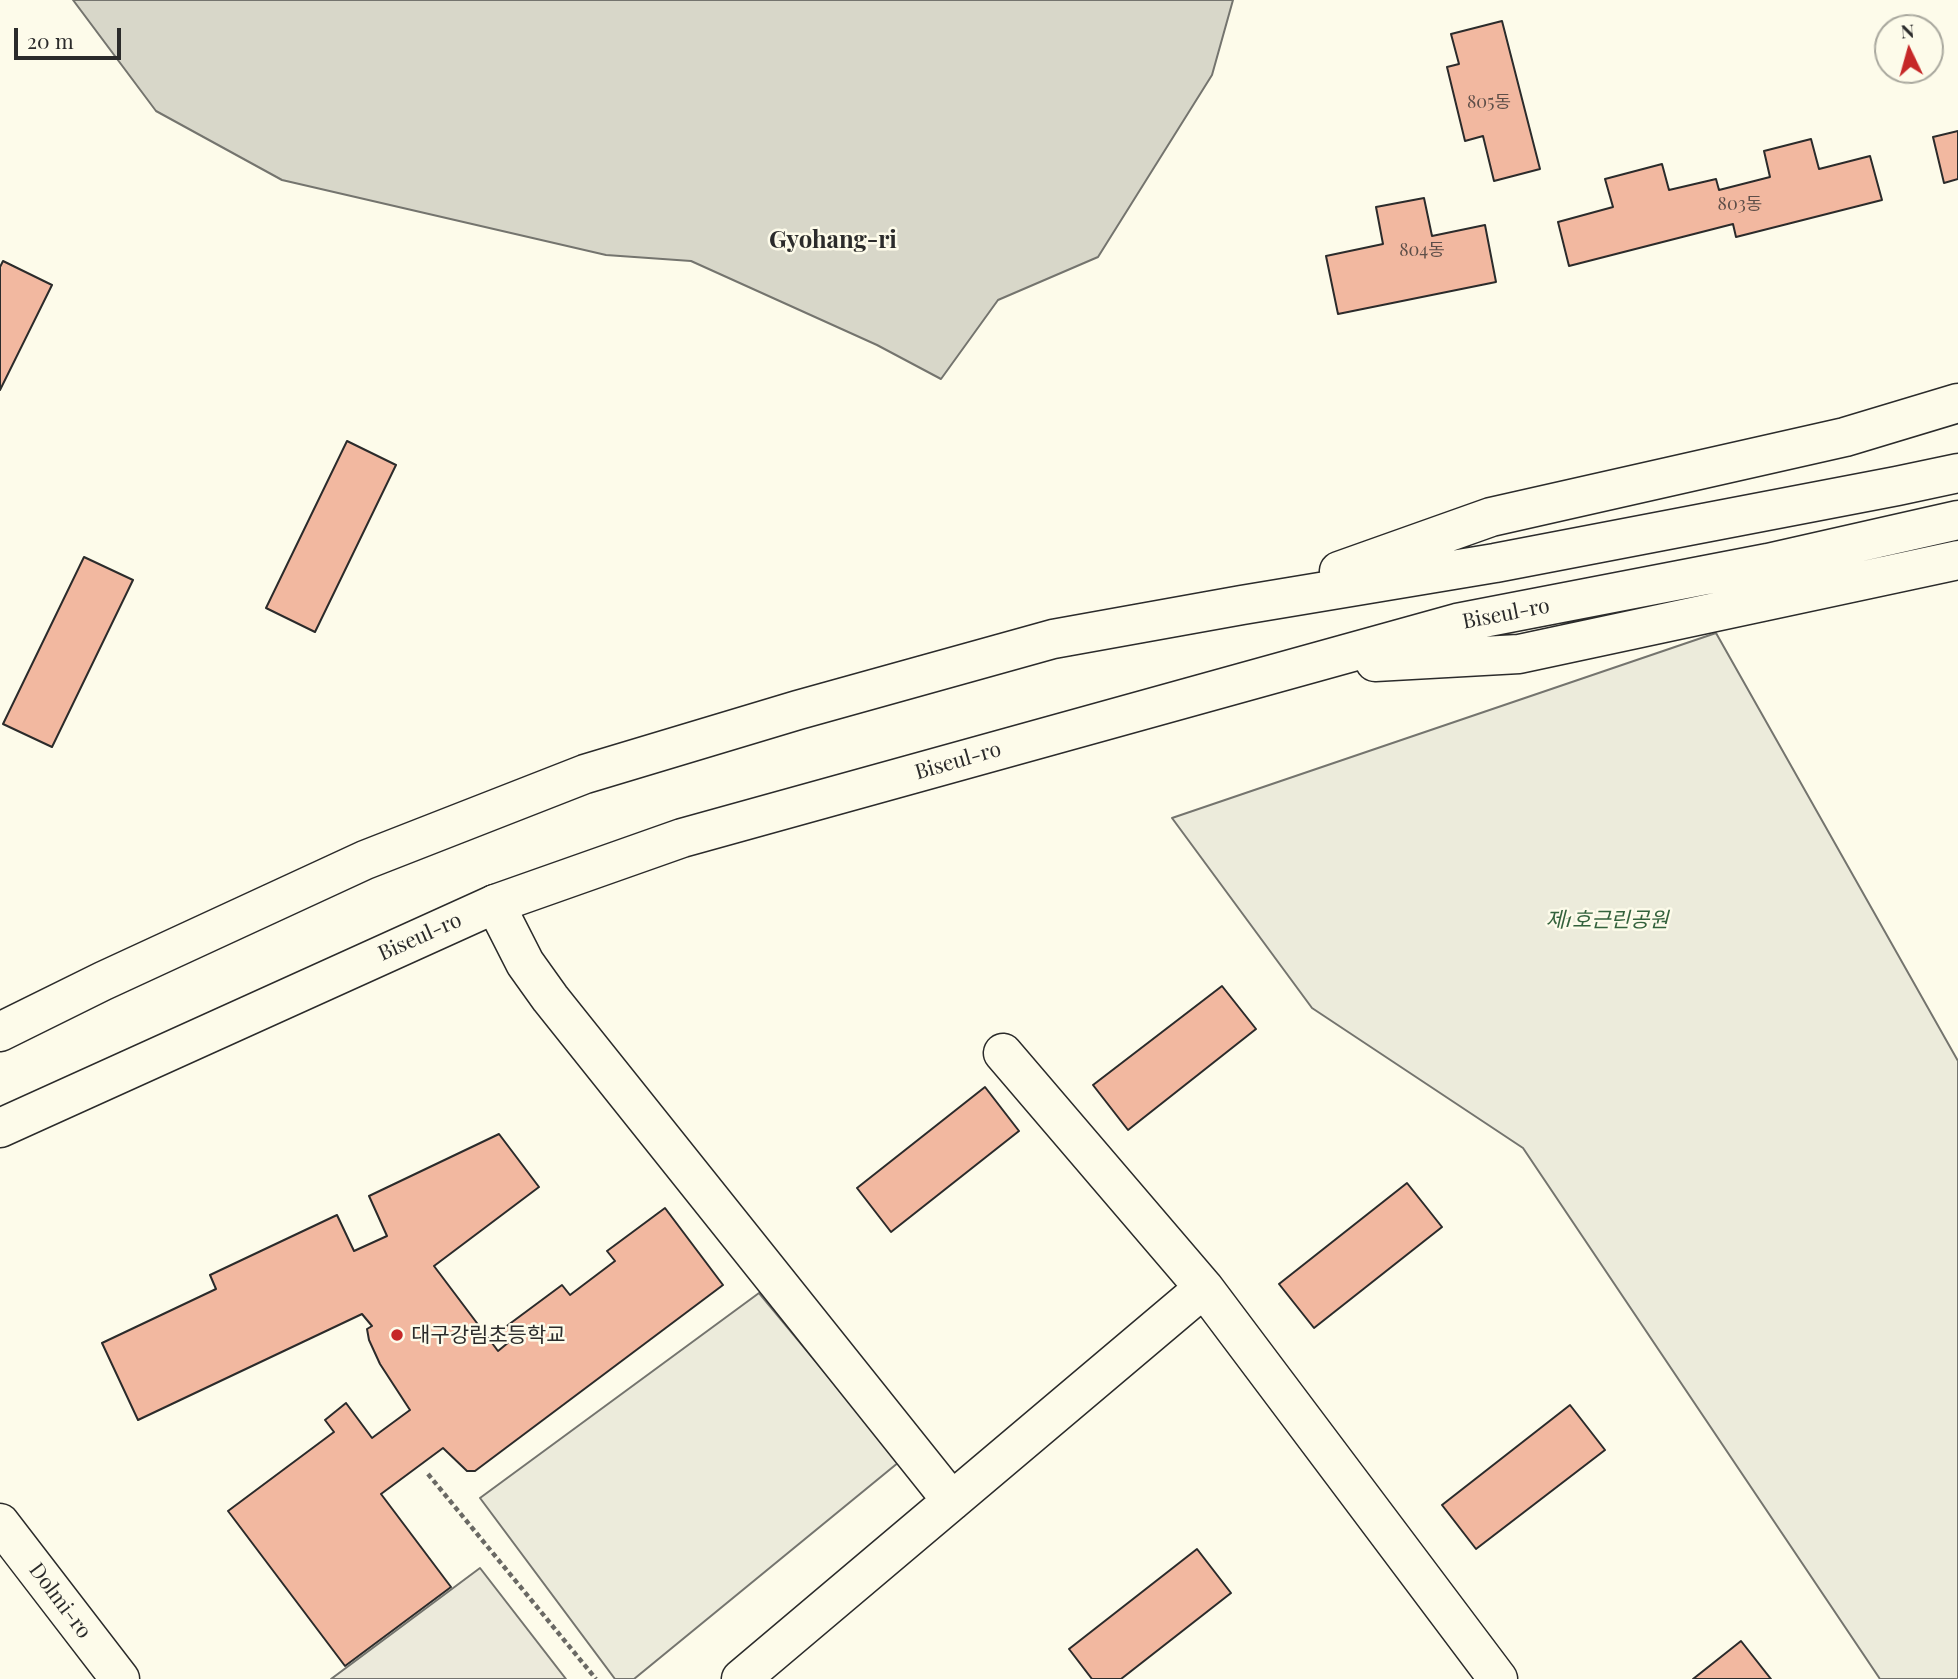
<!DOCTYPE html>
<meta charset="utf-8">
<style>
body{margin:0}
#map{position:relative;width:1958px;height:1679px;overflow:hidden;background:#fdfbea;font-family:"Playfair Display",serif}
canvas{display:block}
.north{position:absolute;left:1874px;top:14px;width:70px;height:70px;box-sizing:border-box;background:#fdfbea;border:2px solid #a9a89e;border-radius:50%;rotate:355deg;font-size:19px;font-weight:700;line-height:28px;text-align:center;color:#2b2b2b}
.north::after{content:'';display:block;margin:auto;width:24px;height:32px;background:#c62828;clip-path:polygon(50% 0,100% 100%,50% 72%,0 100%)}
.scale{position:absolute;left:14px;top:28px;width:107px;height:32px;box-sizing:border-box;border:4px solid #2b2b2b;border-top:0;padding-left:9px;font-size:21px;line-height:24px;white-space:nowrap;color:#2b2b2b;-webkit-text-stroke:5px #fdfbea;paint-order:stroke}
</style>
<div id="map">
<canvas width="1958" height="1679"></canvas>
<div class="north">N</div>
<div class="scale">20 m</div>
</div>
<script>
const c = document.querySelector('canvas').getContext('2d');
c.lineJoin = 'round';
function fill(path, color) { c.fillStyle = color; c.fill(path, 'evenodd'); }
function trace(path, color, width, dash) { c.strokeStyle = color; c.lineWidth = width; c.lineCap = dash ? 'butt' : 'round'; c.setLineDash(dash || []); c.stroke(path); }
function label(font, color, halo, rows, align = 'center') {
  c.font = font + ' "Playfair Display","Noto Sans KR",serif'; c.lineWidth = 5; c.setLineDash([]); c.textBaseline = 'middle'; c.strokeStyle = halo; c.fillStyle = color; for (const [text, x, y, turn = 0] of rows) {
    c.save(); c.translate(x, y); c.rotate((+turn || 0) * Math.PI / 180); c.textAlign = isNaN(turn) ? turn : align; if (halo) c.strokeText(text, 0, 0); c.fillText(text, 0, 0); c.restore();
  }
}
const green = new Path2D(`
 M1716,633l242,428v618h-78l-357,-531 -211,-140 -140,-190z
 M759,1293l140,169 -265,217h-19l-135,-181z`);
const parking = new Path2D(`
 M480,1568l86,111h-235z`);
const water = new Path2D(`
 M73,0h1160l-21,75 -114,182 -100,43 -57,79 -64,-34 -186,-84 -85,-6 -324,-75 -126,-69z`);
const building = new Path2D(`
 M1502,21l38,148 -46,12 -11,-45 -18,5 -18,-74 12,-3 -8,-30z
 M1958,131v48l-14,4 -11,-46z
 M1811,139l8,30 51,-13 12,44 -146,37 -3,-13 -164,42 -11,-44 55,-15 -8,-28 57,-15 7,26 47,-11 3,11 51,-13 -6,-26z
 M1424,198l8,38 53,-11 11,57 -158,32 -12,-58 57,-12 -7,-37z
 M3,261l49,24 -52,105v-123z
 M347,441l49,24 -81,167 -49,-24z
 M84,557l49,23 -81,167 -49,-23z
 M1222,986l34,43 -128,101 -35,-45z
 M985,1087l34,44 -128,101 -34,-44z
 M499,1134l40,53 -105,79 64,85 11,-9 -9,-11 62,-46 8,10 45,-34 -8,-10 58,-43 58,77 -248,186h-8l-24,-23 -62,46 70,93 -106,79 -117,-155 106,-79 -9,-12 21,-17 26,35 38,-28 -30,-46 -11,-24 -2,-11 5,-3 -10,-12 -224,106 -36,-77 114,-54 -6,-14 127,-60 17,36 33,-15 -18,-40z
 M1407,1183l35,44 -128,101 -35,-44z
 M1570,1405l35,45 -129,99 -34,-44z
 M1197,1549l34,44 -110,86h-29l-23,-30z
 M1741,1641l30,38h-78z`);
const path = new Path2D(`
 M428,1474l168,205`);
const minor = new Path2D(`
 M495,904l30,59 25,35 402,503
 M1003,1053l201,235 294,391
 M741,1679l463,-391`);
const major = new Path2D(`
 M1339,571l152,-54 354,-80 113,-34
 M1375,662l144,-8 439,-94
 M0,1032l103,-51 262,-121 220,-86 213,-64 255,-71 189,-34 253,-42 402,-77 61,-13
 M0,1128l495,-224 187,-66 775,-215 311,-60 190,-43
 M0,1523l120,156`);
const markers = [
 [397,1335,7,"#c62828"]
];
const numberNames = [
 ["805동",1489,102],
 ["803동",1740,204],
 ["804동",1422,250]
];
const streetNames = [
 ["Biseul-ro",1506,614,-11],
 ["Biseul-ro",958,761,-16],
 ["Biseul-ro",420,937,-24],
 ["Dolmi-ro",60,1601,53]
];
const parkNames = [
 ["제1호근린공원",1607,920]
];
const poiNames = [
 ["대구강림초등학교",411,1335]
];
const quarterNames = [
 ["Gyohang-ri",833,241]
];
fill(green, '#ecebdb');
trace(green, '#74746e', 2);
fill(parking, '#eceadb');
trace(parking, '#74746e', 2);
fill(water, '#d8d7c9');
trace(water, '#74746e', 2);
fill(building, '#f2b8a0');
trace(building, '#2b2b2b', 2);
trace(minor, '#2b2b2b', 41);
trace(major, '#2b2b2b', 41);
trace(path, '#6a6964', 4.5, [5, 3.5]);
trace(minor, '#fdfbea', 38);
trace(major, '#fdfbea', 38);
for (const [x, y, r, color] of markers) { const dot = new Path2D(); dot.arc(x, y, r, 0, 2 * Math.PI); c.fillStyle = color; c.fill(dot); trace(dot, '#fdfbea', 2.5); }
label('18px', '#5d4e48', null, numberNames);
label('21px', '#2b2b2b', '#fdfbea', streetNames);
label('italic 21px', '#34623c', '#fdfbea', parkNames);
label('21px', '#2b2b2b', '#fdfbea', poiNames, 'left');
label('bold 24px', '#2b2b2b', '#fdfbea', quarterNames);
</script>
